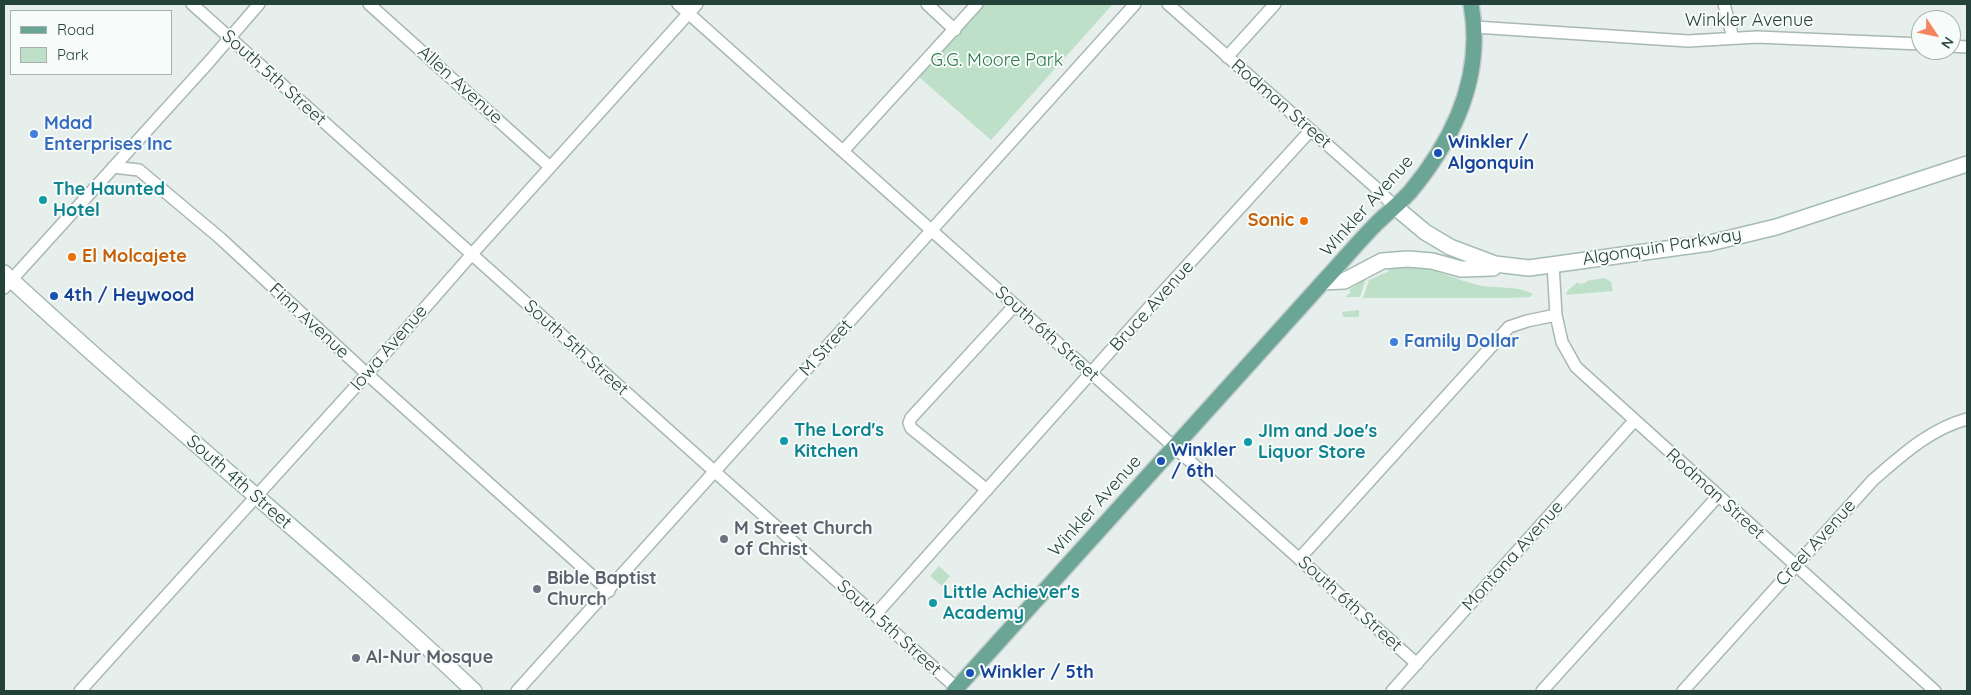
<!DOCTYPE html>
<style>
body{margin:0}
#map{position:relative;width:1971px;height:695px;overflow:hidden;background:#e6efeb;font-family:Quicksand,sans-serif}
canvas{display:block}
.frame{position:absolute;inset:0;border:5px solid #24423a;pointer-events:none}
.legend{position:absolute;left:10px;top:10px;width:162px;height:65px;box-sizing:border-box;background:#f7fbf9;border:1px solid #a3b1ad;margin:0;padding:6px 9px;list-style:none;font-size:15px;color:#24423a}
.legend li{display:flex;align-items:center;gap:10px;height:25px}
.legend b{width:25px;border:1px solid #a3b1ad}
.north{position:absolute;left:1911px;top:10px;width:50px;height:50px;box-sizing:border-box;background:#f7fbf9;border:1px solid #a3b1ad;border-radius:50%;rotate:124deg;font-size:14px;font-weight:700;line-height:20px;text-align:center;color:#24423a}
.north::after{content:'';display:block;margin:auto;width:18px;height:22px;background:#f4845f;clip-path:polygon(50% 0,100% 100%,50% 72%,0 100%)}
</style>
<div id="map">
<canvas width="1971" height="695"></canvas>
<div class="frame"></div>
<ul class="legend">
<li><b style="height:6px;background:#6aa596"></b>Road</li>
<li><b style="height:14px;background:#bfe0c8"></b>Park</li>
</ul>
<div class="north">N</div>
</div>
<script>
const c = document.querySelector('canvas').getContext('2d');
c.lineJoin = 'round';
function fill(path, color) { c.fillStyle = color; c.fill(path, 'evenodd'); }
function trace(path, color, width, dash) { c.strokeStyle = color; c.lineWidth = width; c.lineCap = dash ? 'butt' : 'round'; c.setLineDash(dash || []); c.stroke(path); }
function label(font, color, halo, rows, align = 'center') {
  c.font = font + ' Quicksand,sans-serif'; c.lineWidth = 4; c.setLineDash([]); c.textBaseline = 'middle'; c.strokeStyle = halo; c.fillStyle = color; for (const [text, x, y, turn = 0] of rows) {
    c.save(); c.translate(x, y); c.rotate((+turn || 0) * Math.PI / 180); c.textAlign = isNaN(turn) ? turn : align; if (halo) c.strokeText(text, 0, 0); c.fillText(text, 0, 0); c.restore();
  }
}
const green = new Path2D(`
 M982,4h131l-122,136 -72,-63z
 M1408,265v2l10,1v-2c20,5 40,14 60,19 18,4 39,0 55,9l-3,3 -21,1h-146l6,-18 20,-9 -1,-3z
 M1366,278l-6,19h-15l6,-5 -2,-2z
 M1605,278l6,4 2,9 -47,4 2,-5 10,-8 1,2 7,-1v-2z
 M1359,310v7h-16l-1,-5z
 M939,566l11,10 -8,10 -12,-10z`);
const minor = new Path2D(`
 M192,4l768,687
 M369,4l181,163
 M678,4l739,660
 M927,4l28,26
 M1168,4l206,182 20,20
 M1724,4l9,34
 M1475,27l213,14 69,-4 164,7
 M1951,46l16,1
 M1227,57l48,-53
 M843,151l134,-147
 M113,167l26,3 81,68 147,136 242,217
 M1553,264l3,51 6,27 14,25 359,324
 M4,288l204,-225 51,-59
 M987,490l-76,-62 -2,-5 2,-5 104,-113
 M1299,559l210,-232 18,-6 29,-6
 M875,615l288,-323 147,-161
 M80,691l287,-317 105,-120 225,-250
 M517,691l618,-687
 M1392,691l242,-270
 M1542,691l176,-195
 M1683,691l190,-211c29,-25 57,-51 94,-61`);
const secondary = new Path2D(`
 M1394,206l31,26 25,15 45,17 34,4 181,-25 66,-16 191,-63
 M4,273c153,143 318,274 470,418
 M1323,282l21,-1 38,-20 26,-2 24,2 29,8 32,-1`);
const primary = new Path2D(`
 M954,691l369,-409c18,-19 35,-40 54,-59 10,-10 23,-20 33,-31 45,-54 74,-117 61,-188`);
const markers = [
 [34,134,5,"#3f7fe0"],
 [1438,153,5,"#1a4fb4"],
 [43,200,5,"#0f9aa8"],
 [1304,221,5,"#e8710a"],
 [72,257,5,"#e8710a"],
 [54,296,5,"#1a4fb4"],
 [1394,342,5,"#3f7fe0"],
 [784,441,5,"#0f9aa8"],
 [1248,442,5,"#0f9aa8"],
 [1161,461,5,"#1a4fb4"],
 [724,539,5,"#6b7280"],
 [537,589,5,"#6b7280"],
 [933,603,5,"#0f9aa8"],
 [356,658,5,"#6b7280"],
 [970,673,5,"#1a4fb4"]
];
const streetNames = [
 ["Winkler Avenue",1749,21],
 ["South 5th Street",274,78,42],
 ["Allen Avenue",460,85,42],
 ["Rodman Street",1281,104,41],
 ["Winkler Avenue",1367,206,-48],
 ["Algonquin Parkway",1662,247,-9],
 ["Bruce Avenue",1152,306,-48],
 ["Finn Avenue",309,321,43],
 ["South 6th Street",1047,334,42],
 ["Iowa Avenue",389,348,-49],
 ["South 5th Street",576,348,42],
 ["M Street",826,348,-48],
 ["South 4th Street",239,482,41],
 ["Rodman Street",1715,494,42],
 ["Winkler Avenue",1095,506,-48],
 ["Creel Avenue",1816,543,-48],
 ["Montana Avenue",1513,556,-48],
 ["South 6th Street",1350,604,42],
 ["South 5th Street",889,628,42]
];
const parkNames = [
 ["G.G. Moore Park",997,61]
];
const shopNames = [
 ["Mdad",44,124],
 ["Enterprises Inc",44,145],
 ["Family Dollar",1404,342]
];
const transitNames = [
 ["Winkler /",1448,143],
 ["Algonquin",1448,164],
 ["4th / Heywood",64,296],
 ["Winkler",1171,451],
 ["/ 6th",1171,472],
 ["Winkler / 5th",980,673]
];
const cultureNames = [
 ["The Haunted",53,190],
 ["Hotel",53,211],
 ["The Lord's",794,431],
 ["Kitchen",794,452],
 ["JIm and Joe's",1258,432],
 ["Liquor Store",1258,453],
 ["Little Achiever's",943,593],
 ["Academy",943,614]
];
const foodNames = [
 ["Sonic",1294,221],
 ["El Molcajete",82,257,"left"]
];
const worshipNames = [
 ["M Street Church",734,529],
 ["of Christ",734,550],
 ["Bible Baptist",547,579],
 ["Church",547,600],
 ["Al-Nur Mosque",366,658]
];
fill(green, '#bfe0c8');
trace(minor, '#a8b8b2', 14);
trace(secondary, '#a4bbb3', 18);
trace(primary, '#c2cac8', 18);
trace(minor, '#fff', 11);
trace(secondary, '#fff', 15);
trace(primary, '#6aa596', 15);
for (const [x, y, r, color] of markers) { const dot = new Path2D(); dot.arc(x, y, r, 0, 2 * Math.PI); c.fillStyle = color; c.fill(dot); trace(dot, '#f7fbf9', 2); }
label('18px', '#24423a', '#f7fbf9', streetNames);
label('18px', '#2d7a4b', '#f7fbf9', parkNames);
label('bold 18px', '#366cbe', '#f7fbf9', shopNames, 'left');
label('bold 18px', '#164399', '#f7fbf9', transitNames, 'left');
label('bold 18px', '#0d838f', '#f7fbf9', cultureNames, 'left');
label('bold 18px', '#c56008', '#f7fbf9', foodNames, 'right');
label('bold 18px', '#5b616d', '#f7fbf9', worshipNames, 'left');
</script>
